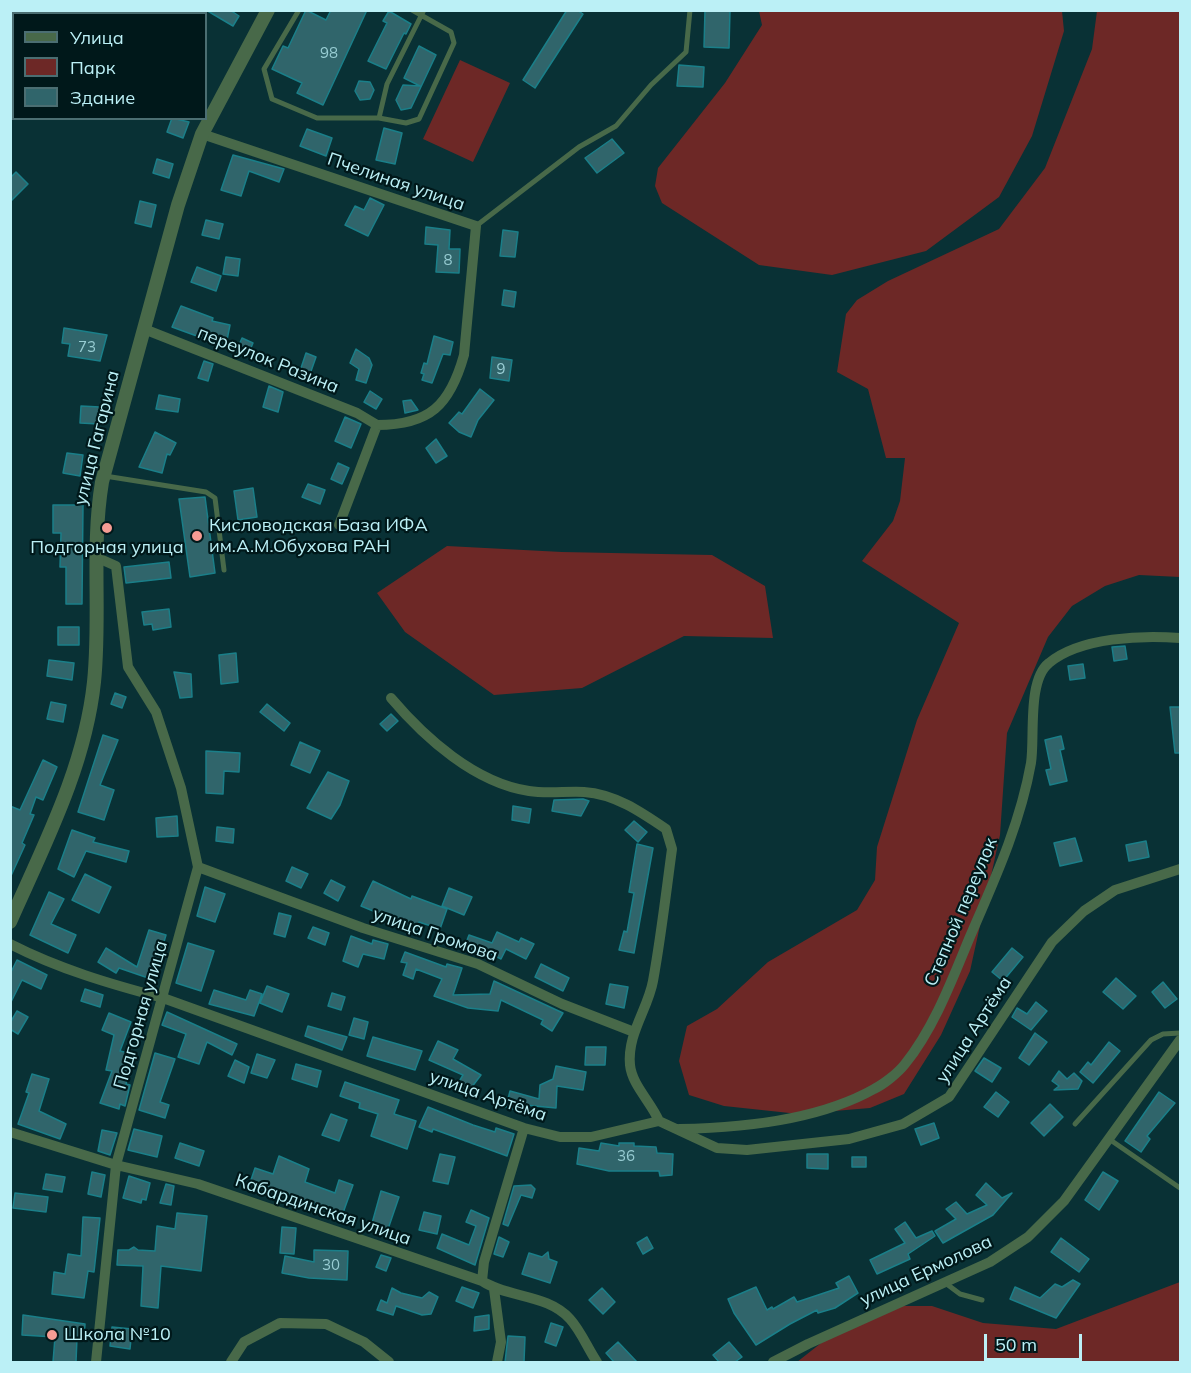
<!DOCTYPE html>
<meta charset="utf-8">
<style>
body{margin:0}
#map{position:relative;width:1191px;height:1373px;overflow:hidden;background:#093135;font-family:Mulish,sans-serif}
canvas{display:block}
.frame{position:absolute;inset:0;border:12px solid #bbf0f6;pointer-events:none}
.legend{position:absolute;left:12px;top:12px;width:195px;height:108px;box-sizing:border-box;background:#00181a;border:2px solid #4b6e72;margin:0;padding:8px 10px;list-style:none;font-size:18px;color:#bbf0f6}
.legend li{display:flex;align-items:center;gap:12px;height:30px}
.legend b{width:30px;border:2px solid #4b6e72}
.scale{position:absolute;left:984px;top:1334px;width:98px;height:27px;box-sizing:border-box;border:3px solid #bbf0f6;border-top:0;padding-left:8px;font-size:18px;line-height:21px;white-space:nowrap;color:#bbf0f6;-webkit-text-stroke:4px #00181a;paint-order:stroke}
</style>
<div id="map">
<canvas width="1191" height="1373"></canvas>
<div class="frame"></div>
<ul class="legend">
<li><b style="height:8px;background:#486949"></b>Улица</li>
<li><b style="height:16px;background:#6d2826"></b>Парк</li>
<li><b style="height:16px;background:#30656b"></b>Здание</li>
</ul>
<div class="scale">50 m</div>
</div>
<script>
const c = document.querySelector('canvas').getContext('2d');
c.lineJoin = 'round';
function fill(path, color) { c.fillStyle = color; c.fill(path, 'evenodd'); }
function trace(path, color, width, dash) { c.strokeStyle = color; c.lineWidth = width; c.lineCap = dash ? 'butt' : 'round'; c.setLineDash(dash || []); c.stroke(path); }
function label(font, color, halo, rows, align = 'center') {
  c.font = font + ' Mulish,sans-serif'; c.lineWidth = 4.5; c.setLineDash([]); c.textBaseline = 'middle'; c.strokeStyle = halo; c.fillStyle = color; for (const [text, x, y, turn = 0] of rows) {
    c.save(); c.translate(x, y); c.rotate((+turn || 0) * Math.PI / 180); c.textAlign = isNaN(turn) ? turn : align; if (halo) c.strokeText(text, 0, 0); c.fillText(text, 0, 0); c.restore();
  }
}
const green = new Path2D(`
 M759,11h303l2,20 -32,105 -33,61 -73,54 -94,24 -73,-10 -97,-62 -7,-17 3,-18 67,-85 37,-58z
 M1097,11h83v566l-41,-2 -34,11 -33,20 -24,31 -41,96 -7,102 -30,136 -29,64 -37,59 -34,14 -71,6 -75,-8 -35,-11 -10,-34 8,-35 30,-17 51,-47 89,-52 18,-30 2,-33 40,-127 42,-97 -97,-62 31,-40 7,-20 5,-43h-19l-18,-69 -31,-17 9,-58 11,-14 31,-19 111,-52 46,-61 47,-119z
 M460,60l50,23 -37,79 -50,-23z
 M447,546l115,6 150,3 53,31 8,52 -89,-2 -102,52 -88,7 -89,-63 -28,-39z
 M1180,1282v80h-383l47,-37 51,-19h37l51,17 73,6z`);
const building = new Path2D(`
 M206,10h24l9,6 -6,10z
 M306,10l20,10 5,-10h36l-44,95 -26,-12 5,-10 -30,-14 11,-23 5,2z
 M567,10h10l6,4 -48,74 -12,-8z
 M705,10h25l-1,38 -25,-1z
 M389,11l22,13 -5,10 -2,-1 -18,36 -18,-8 19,-38 -4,-2z
 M419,46l17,9 -25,53 -10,2 -5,-10 7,-15 17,1 -16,-8z
 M679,65l25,2 -1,20 -26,-1z
 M359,81l11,1 4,8 -4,9 -10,1 -5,-9z
 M172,118l17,4 -6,16 -16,-6z
 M384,128l18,5 -7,31 -19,-4z
 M307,129l25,9 -6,18 -26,-10z
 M612,139l12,14 -27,20 -12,-15z
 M233,155l51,14 -5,13 -30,-11 -8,25 -20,-6z
 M157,159l16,5 -4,14 -16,-5z
 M16,172l12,12 -18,18v-24z
 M370,198l14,7 -16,31 -23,-11 10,-19 9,4z
 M140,201l16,4 -5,22 -16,-4z
 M206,220l17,4 -4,15 -17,-4z
 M426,227l24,3 -1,19h11l-1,24 -23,-1 2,-27 -13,-1z
 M503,230l15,2 -3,25 -15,-1z
 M226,257l14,2 -2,17 -15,-2z
 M197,267l24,9 -5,15 -25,-9z
 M504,290l12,2 -2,15 -12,-2z
 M181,306l32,12 -1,3 18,4 -3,15 -20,-5 -2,4 -33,-12z
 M64,328l43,7 -7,26 -32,-5 2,-12 -8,-1z
 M434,336l19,6 -3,13 -7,-1 -11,29 -10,-3 2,-6 -3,-1 3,-10 3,1z
 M242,338l11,5 -6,14 -11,-5z
 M356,349l13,9 3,7 -6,18 -10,-3 3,-11 -9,-6z
 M306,353l10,4 -6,17 -10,-3z
 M492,357l20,3 -3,21 -19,-3z
 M204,361l9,3 -5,17 -10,-3z
 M269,386l14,6 -5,20 -15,-5z
 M480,389l14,11 -16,20 -7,17 -12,-5 -10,-9 10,-11 3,2z
 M370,391l12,8 -6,10 -12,-7z
 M159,395l21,4 -2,13 -22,-3z
 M411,400l7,10 -13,3 -2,-12z
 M81,406l19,1 -1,17 -19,-1z
 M345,417l16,7 -10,24 -16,-7z
 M155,432l21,11 -6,12 -3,-1 -5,19 -23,-6z
 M436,439l11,17 -11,7 -10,-15z
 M67,453l16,2 -3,21 -17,-3z
 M338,463l11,5 -7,16 -11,-5z
 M308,484l17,6 -5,14 -18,-7z
 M253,488l4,29 -19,3 -4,-29z
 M205,497l10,76 -25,4 -11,-78z
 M53,505h30l-1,99h-16v-37h-6l1,-34h-8z
 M169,562l2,16 -45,5 -2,-16z
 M169,609l2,18 -18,3 -1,-6 -8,1 -2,-13z
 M58,627h21v18h-21z
 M1125,646l2,13 -13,2 -2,-14z
 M236,653l2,29 -17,2 -2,-29z
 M49,660l25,3 -2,17 -25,-4z
 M1083,664l2,14 -15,2 -2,-14z
 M174,672l17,2 1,23 -12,1z
 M115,693l11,4 -4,11 -11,-4z
 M51,702l15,3 -3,17 -16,-3z
 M267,704l23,19 -6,8 -24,-19z
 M1170,707h10v46h-5z
 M391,714l7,7 -11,10 -7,-7z
 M103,735l15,5 -18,45 14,5 -10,30 -26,-8z
 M1061,736l3,13 -4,1 7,31 -17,4 -4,-15 5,-1 -6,-29z
 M300,742l20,9 -10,22 -19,-8z
 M206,751l34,2 -1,19 -15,-1 -1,23 -17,-1z
 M43,760l14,7 -14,33 -7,-3 -6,17 4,1 -12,28 3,2 -15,33v-72l10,4z
 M328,772l21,9 -9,24 -9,14 -24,-11z
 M583,799l6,2 -8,15 -29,-5 2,-11z
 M513,806l18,3 -2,14 -17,-3z
 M177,816l1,20 -21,1 -1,-19z
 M634,821l13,11 -9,10 -13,-12z
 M217,827l17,2 -1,14 -17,-2z
 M72,830l23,8 -2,4 36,9 -3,11 -40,-11 -12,26 -16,-8z
 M1075,838l7,23 -22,5 -6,-23z
 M1146,841l3,16 -20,4 -3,-16z
 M637,844l16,4 -19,105 -15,-3 5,-19 3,1 7,-39 -5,-1z
 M292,867l16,7 -7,14 -15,-7z
 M85,874l26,13 -12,26 -27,-13z
 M331,880l14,7 -7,14 -14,-8z
 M373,881l38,18 1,-3 35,13 -7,20 -21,-7 -2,7 -56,-23z
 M205,887l20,7 -10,28 -18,-6z
 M449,888l23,9 -8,18 -22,-9z
 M49,892l15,7 -13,25 25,11 -8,18 -38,-18z
 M279,913l12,3 -6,21 -11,-3z
 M313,927l16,6 -4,12 -17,-7z
 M149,930l17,5 -8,27 3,3 -7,15 -35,-12 -3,5 -18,-11 8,-14 31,19z
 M497,932l22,10 2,-4 13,6 -8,15 -20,-10 -5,10 -21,-11 -2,5 -14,-5 5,-13 23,8z
 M351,936l21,8 1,-4 15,4 -4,15 -21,-5 -5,13 -15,-6z
 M188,943l26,8 -13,40 -25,-8z
 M1012,948l11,9 -20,24 -11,-9z
 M405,952l41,15 1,-3 15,4 -9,27 37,-1 4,-13 69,32 -11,18 -11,-7 2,-4 -42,-20 -3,11 -30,-3 -34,-12 8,-17 -26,-10 -3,10 -10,-4 4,-12 -6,-1z
 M17,960l30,15 -6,14 -19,-9 -12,24v-30z
 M541,964l28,14 -6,13 -28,-14z
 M1116,978l20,18 -13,13 -20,-17z
 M1163,982l14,17 -12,9 -13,-16z
 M610,984l18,3 -4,21 -18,-4z
 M267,986l22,8 -7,18 -22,-9z
 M85,989l18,6 -3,12 -19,-6z
 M214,990l32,10 4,-10 12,4 -8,22 -45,-12z
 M332,993l13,4 -4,13 -13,-4z
 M1036,1002l11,9 -16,19 -19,-13 5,-9 10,6z
 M17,1011l11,6 -10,17 -8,-5v-6z
 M167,1012l70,32 -5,11 -25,-13 -8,22 -21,-7 8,-23 -24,-9z
 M109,1013l22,9 -11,29 13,3 -7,30 4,1 -5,21 -5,-2 -1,5 -19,-6 12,-32 -6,-1 8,-35 -12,-5z
 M354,1018l14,4 -4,17 -15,-4z
 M308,1026l39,11 -5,13 -37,-14z
 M1035,1033l12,9 -18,23 -10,-7z
 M373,1037l49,14 -7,19 -48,-14z
 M438,1041l20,9 -5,9 28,16 -13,17 -11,-7 6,-10 -34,-15z
 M1109,1042l11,9 -27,32 -13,-11 8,-10 3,3z
 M586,1047h20l-1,18h-20z
 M155,1053l20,6 -15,43 9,3 -4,13 -26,-8z
 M257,1054l18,6 -8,18 -16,-5z
 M984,1058l17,10 -9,14 -17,-11z
 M235,1060l14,7 -5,16 -16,-7z
 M296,1064l25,7 -4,16 -25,-8z
 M556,1066l30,6 -3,18 -26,-4 -1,22 -31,-3 -2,7 -17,-5 4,-16 29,8 1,-14 13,-6z
 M1059,1071l8,8 7,-6 8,8 -4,8 -24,1 5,-4 -7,-5z
 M32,1074l17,5 -10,32 27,13 -6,15 -42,-15 11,-31 -3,-1z
 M345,1082l54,18 -5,14 22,7 -9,28 -36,-13 7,-22 -19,-6 1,-5 -20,-7z
 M996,1092l13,10 -11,15 -14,-10z
 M1159,1092l16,11 -28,33 3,3 -9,13 -16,-11z
 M1050,1104l13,13 -19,19 -13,-13z
 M428,1107l45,18 22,7 1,-4 18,6 -7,22 -74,-27 -1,3 -13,-5z
 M331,1114l16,6 -8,21 -17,-6z
 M934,1123l5,15 -18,7 -6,-16z
 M134,1129l28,7 -5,21 -29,-7z
 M102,1130l15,3 -7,22 -12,-4z
 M180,1143l24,8 -5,15 -24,-8z
 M601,1143l18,3v-3h15v3l22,1 1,6 16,1 -1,21 -12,1 -1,-5h-50l-32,-7 2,-16 20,3z
 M440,1154l15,3 -7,27 -15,-3z
 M807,1154h21v15l-21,-1z
 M279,1156l30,13 -4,13 30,11 4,-13 14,5 -10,28 -93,-30 5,-15 18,6z
 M852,1157h14v10h-14z
 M92,1172l13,3 -4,22 -13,-3z
 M1103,1172l15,9 -19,29 -14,-10z
 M46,1174l19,3 -3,15 -19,-3z
 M129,1176l21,7 -4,17 -4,-1 -1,4 -18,-5z
 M986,1183l16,15 10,-5 -19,22 -50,28 -8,-12 21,-12 -10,-10 10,-7 11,12 20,-9 -11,-10z
 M166,1184l8,2 -3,19 -11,-2z
 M531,1185l4,4 -3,9 -11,-3 -13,31 -5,-2 11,-38z
 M381,1191l18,6 -12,35 -16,-5z
 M15,1193l33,4 -2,15 -33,-4z
 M471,1210l18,8 -14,47 -38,-17 5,-14 27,11 7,-19 -10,-4z
 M424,1212l17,4 -4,18 -18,-4z
 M177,1213l30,3 -6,55 -40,-5 -3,42 -17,-2 2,-40 -26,-1 1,-15h11l5,-3 4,3 17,1 2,-25 18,3z
 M83,1217l17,1 -6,54 -6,-1 -4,27 -32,-4 2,-22 11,2 3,-20 13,2z
 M905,1222l11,16 16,-7 3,5 -27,18 2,5 -33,15 -7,-14 35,-17 -10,-14z
 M282,1227l14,1 -2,26 -14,-1z
 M499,1237l10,5 -6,15 -9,-3z
 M647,1237l6,11 -10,6 -6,-11z
 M1061,1238l28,21 -10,13 -28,-20z
 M314,1250l34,1 -1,29 -38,-2 -27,-5 3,-17 29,6z
 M548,1252l1,7 8,3 -7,21 -28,-9 7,-21 13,4z
 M381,1255l10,3 -5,13 -10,-4z
 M849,1276l9,17 -23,15 -17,5 -1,-3 -27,14 -34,21 -22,-32 -6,-14 28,-12 11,23 5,-3 1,2 21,-12 3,5 42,-14 -3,-5z
 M1073,1280l7,4 -24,34 -46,-19 5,-12 25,11 15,-14 7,3z
 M462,1287l17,6 -6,15 -17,-7z
 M392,1288l9,5 21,5 7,-6 9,5 -7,17 -9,1 -26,-9 -3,9 -16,-5 4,-10 6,3z
 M602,1288l13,14 -12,12 -14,-14z
 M23,1315l62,9 -1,14h-7l-1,24h-23l2,-25 -33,-2z
 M489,1315v14l-15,2 1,-14z
 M551,1323l12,4 -7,19 -11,-4z
 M112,1327l20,2 -2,20 -20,-3z
 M508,1336l17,1 -1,25h-19z
 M618,1342l19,20h-23l-8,-9z
 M729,1342l13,15 -7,5h-16l-6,-7z`);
const service = new Path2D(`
 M299,10l-35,59 8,30 45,19h62l8,-34 37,-74
 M379,118l27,5 13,-4 35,-76 -3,-11 -39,-22
 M476,226l103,-79 37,-21 35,-41 35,-33 4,-42
 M105,476l101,16 9,6 9,72
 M1075,1124l76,-84 12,-6 17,-1
 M1109,1139l71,49
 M944,1282l16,12 22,6`);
const minor = new Path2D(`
 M202,134l274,92 -12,129c-14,50 -34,70 -87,70l-38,100
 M144,329l213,84 20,12
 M391,698c34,40 84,85 138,93 18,3 37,0 55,1 31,2 57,20 82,37l6,20c-6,44 -11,88 -19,132 -5,28 -26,53 -23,84 2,20 21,37 29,56
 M198,867l165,61 115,36 84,40 72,28
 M10,944c49,25 100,40 153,54l361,130 36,9h31l68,-16 58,27 30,2 102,-11 54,-15 46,-27 103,-155 32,-31 31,-21 65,-21
 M679,1129c61,-1 140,-9 195,-40 10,-5 24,-16 31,-25 29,-36 47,-84 64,-125 25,-58 51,-114 62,-176 4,-25 -4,-83 18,-100 31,-26 94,-28 131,-25
 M10,1132l106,33 82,19 284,97c26,17 66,13 88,38 11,12 18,30 27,43
 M482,1281l2,-19 40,-134
 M494,1289l7,53 -4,20
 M96,1362l20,-197 82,-298 -17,-79 -25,-76 -28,-45 -12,-101 -18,-8
 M231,1362l13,-20 36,-19 46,1 38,18 25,20
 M773,1362l35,-18 182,-82 38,-25 36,-36 116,-161`);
const tertiary = new Path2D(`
 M10,922c34,-77 75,-155 84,-240 7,-67 -3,-134 8,-200l76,-277 24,-71 66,-124`);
const markers = [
 [107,528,6,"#f59c94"],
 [197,536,6,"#f59c94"],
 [52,1335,6,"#f59c94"]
];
const numberNames = [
 ["98",329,53],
 ["8",448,260],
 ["73",87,347],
 ["9",501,369],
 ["36",626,1156],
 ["30",331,1265]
];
const streetNames = [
 ["Пчелиная улица",396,182,19],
 ["переулок Разина",268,360,22],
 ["улица Гагарина",97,438,-76],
 ["Степной переулок",961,912,-67],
 ["улица Громова",435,935,19],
 ["Подгорная улица",141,1015,-74],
 ["улица Артёма",974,1030,-57],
 ["улица Артёма",488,1096,19],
 ["Кабардинская улица",323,1210,19],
 ["улица Ермолова",926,1271,-25]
];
const poiNames = [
 ["Кисловодская База ИФА",209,526],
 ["им.А.М.Обухова РАН",209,547],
 ["Подгорная улица",107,548,"center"],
 ["Школа №10",64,1335]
];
fill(green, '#6d2826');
fill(building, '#30656b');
trace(building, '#1a7f89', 1.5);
trace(service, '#486949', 5);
trace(minor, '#486949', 10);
trace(tertiary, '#486949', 14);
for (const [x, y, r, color] of markers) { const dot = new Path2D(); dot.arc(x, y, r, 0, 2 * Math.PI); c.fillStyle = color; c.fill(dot); trace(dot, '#00181a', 2); }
label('15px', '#98cdd3', null, numberNames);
label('18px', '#bbf0f6', '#00181a', streetNames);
label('18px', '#bbf0f6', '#00181a', poiNames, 'left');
</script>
